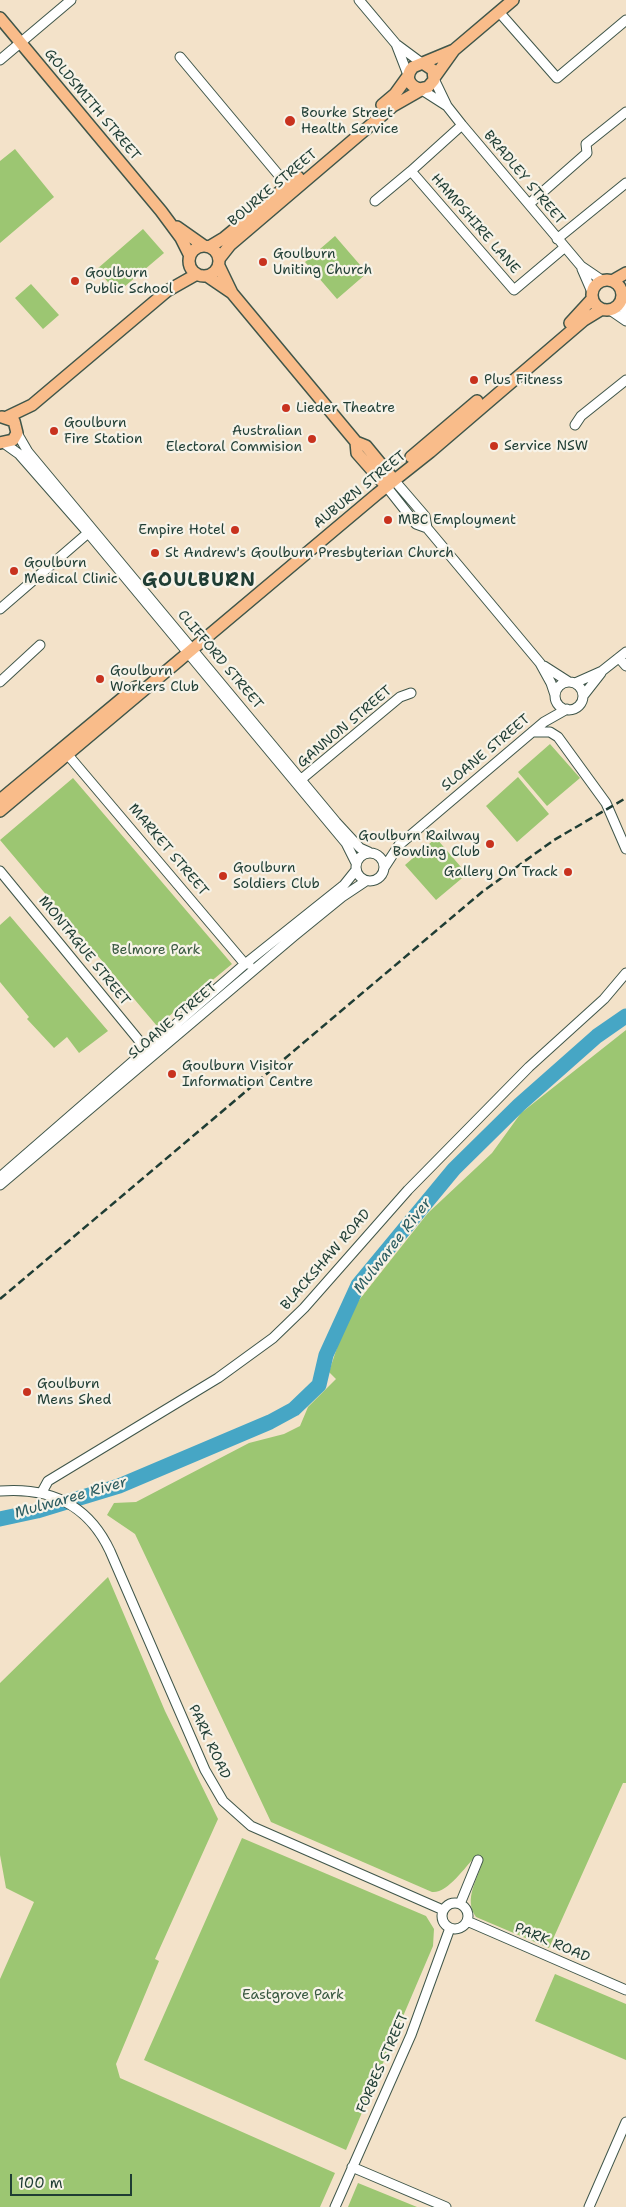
<!DOCTYPE html>
<style>
body{margin:0}
#map{position:relative;width:626px;height:2207px;overflow:hidden;background:#f3e2c9;font-family:"Shantell Sans",sans-serif}
canvas{display:block}
.scale{position:absolute;left:10px;top:2174px;width:122px;height:22px;box-sizing:border-box;border:2px solid #1f3d34;border-top:0;padding-left:6px;font-size:15px;line-height:18px;white-space:nowrap;color:#1f3d34;-webkit-text-stroke:4px #f7f3e8;paint-order:stroke}
</style>
<div id="map">
<canvas width="626" height="2207"></canvas>
<div class="scale">100 m</div>
</div>
<script>
const c = document.querySelector('canvas').getContext('2d');
c.lineJoin = 'round';
function fill(path, color) { c.fillStyle = color; c.fill(path, 'evenodd'); }
function trace(path, color, width, dash) { c.strokeStyle = color; c.lineWidth = width; c.lineCap = dash ? 'butt' : 'round'; c.setLineDash(dash || []); c.stroke(path); }
function label(font, color, halo, rows, align = 'center') {
  c.font = font + ' "Shantell Sans",sans-serif'; c.lineWidth = 4.5; c.setLineDash([]); c.textBaseline = 'middle'; c.strokeStyle = halo; c.fillStyle = color; for (const [text, x, y, turn = 0] of rows) {
    c.save(); c.translate(x, y); c.rotate((+turn || 0) * Math.PI / 180); c.textAlign = isNaN(turn) ? turn : align; if (halo) c.strokeText(text, 0, 0); c.fillText(text, 0, 0); c.restore();
  }
}
const green = new Path2D(`
 M15,149l39,48 -54,46v-82z
 M143,229l21,24 -47,40 -20,-24z
 M335,236l32,37 -30,26 -32,-37z
 M31,284l28,31 -16,14 -28,-31z
 M550,744l30,34 -33,28 -29,-34z
 M518,777l31,37 -32,28 -31,-36z
 M73,778l159,186 -75,62 -157,-186z
 M436,838l31,36 -31,26 -31,-35z
 M10,916l98,115 -29,22 -12,-16 -13,11 -27,-29 2,-2 -29,-35v-57z
 M626,1030v753h-3l-74,165 -73,-31c-13,-18 2,-38 7,-57l-8,-3c-10,10 -28,37 -43,35l-161,-70 -136,-288 -28,-19 7,-12 22,-1 113,-59 35,-9 16,-8 8,-19 28,-28 -7,-7 19,-58 80,-101 64,-60 29,-40z
 M108,1577l57,134 53,108 -63,140 4,2 -43,103 4,14 215,95 -15,34h-320v-228l34,-77 -28,-14 -6,-33v-172z
 M242,1838l184,78 8,13 -1,17 -87,204 -202,-90z
 M555,1974l71,30v56l-91,-39z
 M358,2183l59,24h-69z`);
const river = new Path2D(`
 M0,1519l37,-8 82,-25 151,-64 24,-13 25,-24 7,-30 32,-70 96,-116 65,-64 78,-69 29,-20`);
const minor = new Path2D(`
 M359,0l37,44 27,20
 M499,12l58,66 69,-58
 M396,44l12,31
 M180,57l107,128
 M0,60l71,-60
 M434,79l13,27 15,19 119,141 22,15
 M422,90l25,16
 M462,125l-51,46 103,119 51,-43
 M375,201l36,-30
 M529,204l58,-51 -1,-9 40,-32
 M557,239l69,-56
 M582,269l10,23
 M621,301l5,13
 M610,310l16,11
 M575,425l6,-9 45,-36
 M17,433l11,19 308,370 24,26 9,4
 M5,444l14,10 71,81 256,308 10,20
 M394,480l31,36 2,12 113,135 11,20 4,12
 M386,486l30,38 11,4
 M0,609l88,-76
 M619,658l7,8
 M544,666l25,16
 M0,682l40,-37
 M555 696a14 14 0 1 1 28 0a14 14 0 1 1-28 0Z
 M575,683l27,-12 24,-19
 M583,696l18,-23
 M532,732h18l8,5 48,66 20,46
 M68,755l177,209h4
 M298,782l102,-85 11,-4
 M356 867a14 14 0 1 1 28 0a14 14 0 1 1-28 0Z
 M384,868l15,-23 145,-123 23,-13
 M0,871l146,178h4
 M0,1177l245,-213 99,-79 12,-15
 M0,1185l294,-249 48,-39 24,-16
 M0,1491c50,-4 88,13 110,60l95,219 18,31 28,25 192,84
 M42,1492l6,-11 170,-103 55,-40 31,-30 104,-118 121,-123 75,-68 22,-26
 M442 1916a13 13 0 1 1 26 0a13 13 0 1 1-26 0Z
 M460,1904l18,-44
 M467,1921l159,69
 M352,2167l94,40
 M335,2207l76,-172 39,-107
 M589,2207l37,-85`);
const major = new Path2D(`
 M0,18l161,193 20,27 9,18
 M424,64l9,6 1,10 -6,7 -9,2c-11,-4 -14,-13 -6,-22l41,-17 59,-50
 M434,78l20,-28
 M382,105l13,-11 13,-18
 M177,227l27,19
 M189 261a15 15 0 1 1 30 0a15 15 0 1 1-30 0Z
 M209,247l15,-9 74,-61
 M219,259l11,-14 163,-139 28,-16
 M219,266l13,27
 M207,276l25,17 124,149 10,4 28,34
 M592 295a15 15 0 1 1 30 0a15 15 0 1 1-30 0Z
 M612,281l14,-8
 M570,323l22,-24
 M7,417l25,-12 135,-114 30,-17
 M356,442l1,11 29,33
 M0,443l13,-3 4,-7 -3,-12 -12,-4
 M411,457l66,-56
 M0,800l136,-113
 M0,811l377,-317 53,-42 154,-132 18,-11`);
const rail = new Path2D(`
 M0,1299l482,-407 72,-52 72,-42`);
const markers = [
 [290,121,6,"#c8321e"],
 [263,262,5,"#c8321e"],
 [75,281,5,"#c8321e"],
 [474,380,5,"#c8321e"],
 [286,408,5,"#c8321e"],
 [54,431,5,"#c8321e"],
 [312,439,5,"#c8321e"],
 [494,446,5,"#c8321e"],
 [388,520,5,"#c8321e"],
 [235,530,5,"#c8321e"],
 [155,553,5,"#c8321e"],
 [14,571,5,"#c8321e"],
 [100,679,5,"#c8321e"],
 [490,844,5,"#c8321e"],
 [568,872,5,"#c8321e"],
 [223,876,5,"#c8321e"],
 [172,1074,5,"#c8321e"],
 [27,1392,5,"#c8321e"]
];
const streetNames = [
 ["GOLDSMITH STREET",92,105,50],
 ["BRADLEY STREET",524,178,50],
 ["BOURKE STREET",273,188,-40],
 ["HAMPSHIRE LANE",475,224,49],
 ["AUBURN STREET",360,490,-39],
 ["CLIFFORD STREET",220,660,50],
 ["GANNON STREET",345,727,-40],
 ["SLOANE STREET",486,753,-40],
 ["MARKET STREET",168,850,50],
 ["MONTAGUE STREET",84,951,51],
 ["SLOANE STREET",173,1021,-40],
 ["BLACKSHAW ROAD",326,1260,-49],
 ["PARK ROAD",209,1742,65],
 ["PARK ROAD",552,1943,23],
 ["FORBES STREET",383,2063,-66]
];
const poiNames = [
 ["Bourke Street",301,113],
 ["Health Service",301,129],
 ["Goulburn",273,254],
 ["Uniting Church",273,270],
 ["Goulburn",85,273],
 ["Public School",85,289],
 ["Plus Fitness",484,380],
 ["Lieder Theatre",296,408],
 ["Goulburn",64,423],
 ["Fire Station",64,439],
 ["Australian",302,431,"right"],
 ["Electoral Commision",302,447,"right"],
 ["Service NSW",504,446],
 ["MBC Employment",398,520],
 ["Empire Hotel",225,530,"right"],
 ["St Andrew's Goulburn Presbyterian Church",165,553],
 ["Goulburn",24,563],
 ["Medical Clinic",24,579],
 ["Goulburn",110,671],
 ["Workers Club",110,687],
 ["Goulburn Railway",480,836,"right"],
 ["Bowling Club",480,852,"right"],
 ["Goulburn",233,868],
 ["Soldiers Club",233,884],
 ["Gallery On Track",558,872,"right"],
 ["Goulburn Visitor",182,1066],
 ["Information Centre",182,1082],
 ["Goulburn",37,1384],
 ["Mens Shed",37,1400]
];
const parkNames = [
 ["Belmore Park",156,950],
 ["Eastgrove Park",293,1995]
];
const waterNames = [
 ["Mulwaree River",393,1246,-52],
 ["Mulwaree River",71,1498,-16]
];
const districtNames = [
 ["GOULBURN",199,581]
];
fill(green, '#9cc672');
trace(river, '#46a6c5', 15);
trace(minor, '#3f564a', 11);
trace(major, '#3f564a', 14);
trace(minor, '#fff', 9);
trace(major, '#f9bc8a', 11);
trace(rail, '#1f3d34', 2.5, [8, 4]);
for (const [x, y, r, color] of markers) { const dot = new Path2D(); dot.arc(x, y, r, 0, 2 * Math.PI); c.fillStyle = color; c.fill(dot); trace(dot, '#f7f3e8', 2); }
label('14px', '#1f3d34', '#f7f3e8', streetNames);
label('14px', '#1f3d34', '#f7f3e8', poiNames, 'left');
label('14px', '#385840', '#f7f3e8', parkNames);
label('italic 15px', '#2b5c60', '#f7f3e8', waterNames);
c.letterSpacing = '1px';
label('bold 19px', '#1f3d34', '#f7f3e8', districtNames);
c.letterSpacing = '0px';
</script>
